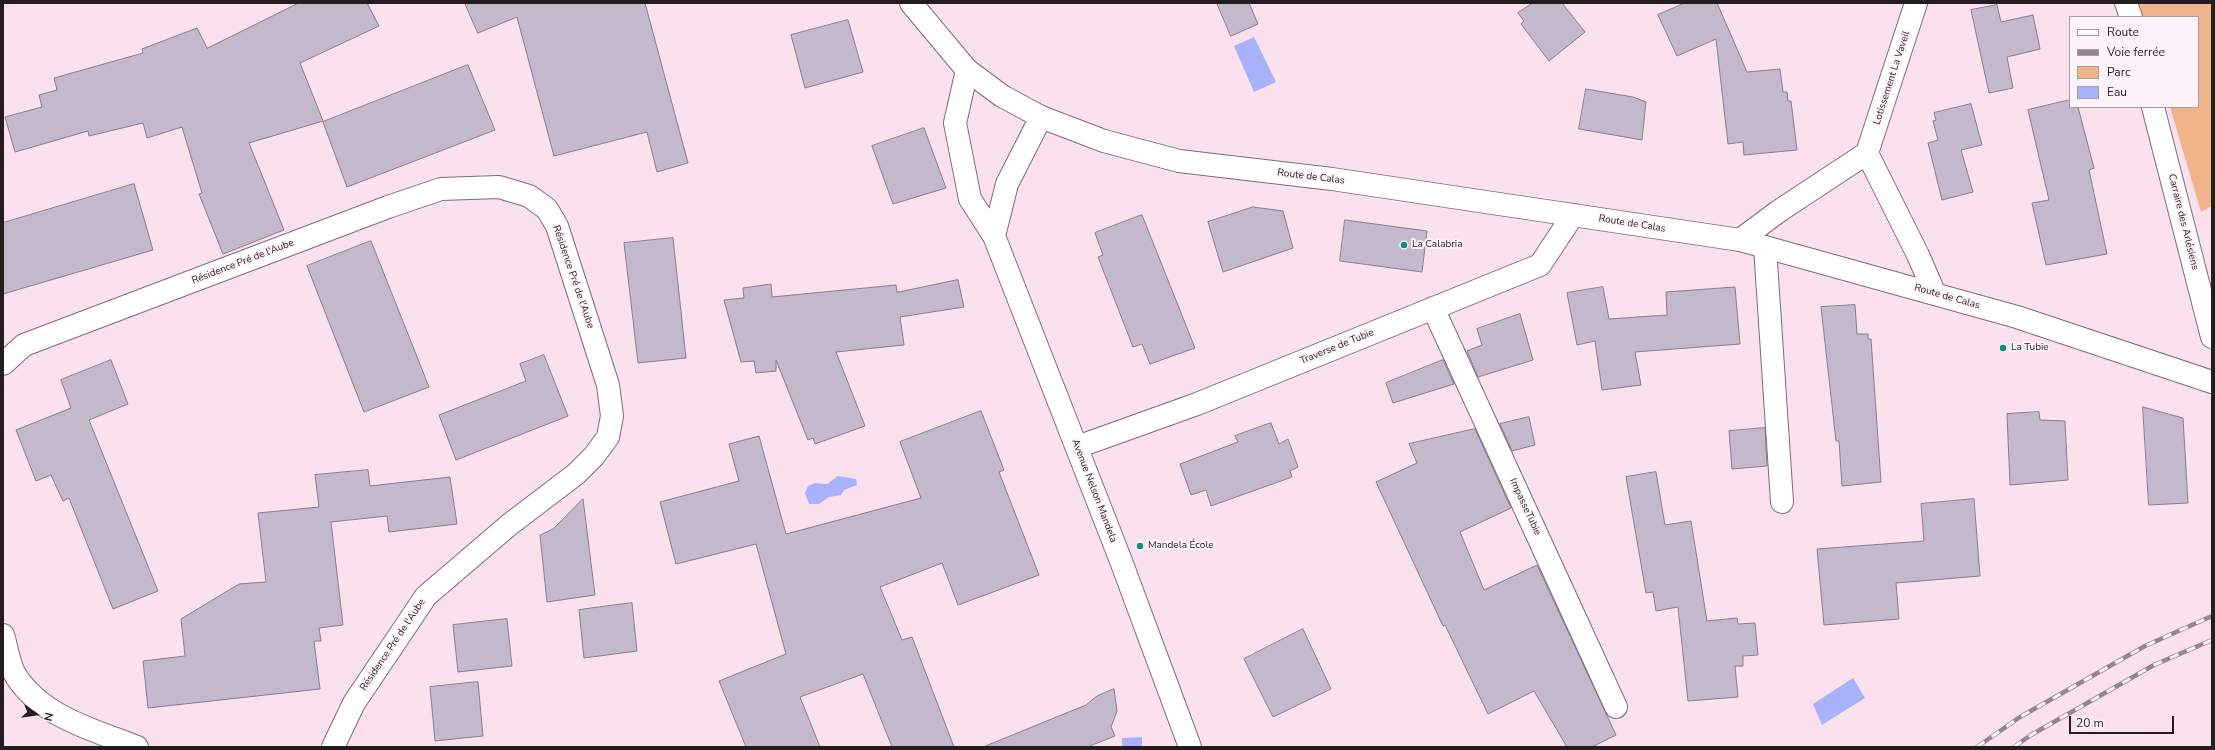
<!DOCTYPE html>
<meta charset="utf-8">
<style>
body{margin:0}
#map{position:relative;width:2215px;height:750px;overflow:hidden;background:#fae1ed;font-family:"Nunito Sans",sans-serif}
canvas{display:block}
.frame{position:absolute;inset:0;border:4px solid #251c20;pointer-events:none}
.legend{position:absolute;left:2069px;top:16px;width:130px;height:92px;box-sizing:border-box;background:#fdf3f8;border:1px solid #a79da2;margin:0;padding:5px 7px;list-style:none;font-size:12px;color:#251c20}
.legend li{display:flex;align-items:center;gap:8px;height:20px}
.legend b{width:20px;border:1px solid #a79da2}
.north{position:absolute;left:16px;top:694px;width:40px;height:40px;-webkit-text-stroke:3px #fdf3f8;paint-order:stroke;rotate:103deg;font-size:11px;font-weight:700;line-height:16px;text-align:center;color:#251c20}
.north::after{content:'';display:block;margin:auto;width:14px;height:18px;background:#251c20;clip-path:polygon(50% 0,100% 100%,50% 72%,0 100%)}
.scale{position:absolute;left:2069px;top:716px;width:105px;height:18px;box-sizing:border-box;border:2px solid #251c20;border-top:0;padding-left:5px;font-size:12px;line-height:14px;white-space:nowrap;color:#251c20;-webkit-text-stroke:3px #fdf3f8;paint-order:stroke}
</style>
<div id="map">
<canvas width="2215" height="750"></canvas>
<div class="frame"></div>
<ul class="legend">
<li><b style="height:5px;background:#fff"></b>Route</li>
<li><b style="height:5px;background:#96858d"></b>Voie ferrée</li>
<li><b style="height:11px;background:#f1b38a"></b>Parc</li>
<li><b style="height:11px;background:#a8b2fb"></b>Eau</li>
</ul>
<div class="north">N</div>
<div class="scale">20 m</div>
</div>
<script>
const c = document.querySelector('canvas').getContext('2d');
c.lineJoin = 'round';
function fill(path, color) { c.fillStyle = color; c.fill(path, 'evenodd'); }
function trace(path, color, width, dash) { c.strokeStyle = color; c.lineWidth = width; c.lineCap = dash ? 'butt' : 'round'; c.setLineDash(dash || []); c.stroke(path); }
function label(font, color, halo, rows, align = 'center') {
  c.font = font + ' "Nunito Sans",sans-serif'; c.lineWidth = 4; c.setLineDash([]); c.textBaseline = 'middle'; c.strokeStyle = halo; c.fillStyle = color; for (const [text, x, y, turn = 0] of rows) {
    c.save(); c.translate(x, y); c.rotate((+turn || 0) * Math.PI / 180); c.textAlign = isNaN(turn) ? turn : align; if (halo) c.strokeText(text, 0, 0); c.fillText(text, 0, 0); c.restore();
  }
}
const green = new Path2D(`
 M2139,3h73v203l-11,6 -31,-105h28v-90h-55z`);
const water = new Path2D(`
 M1254,37l22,45 -22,10 -20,-46z
 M838,476l18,3 1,6 -13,5 -3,5 -12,2 -10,7h-10l-4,-11 3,-7 7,-3 12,1z
 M1853,678l12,20 -43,27 -9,-21z
 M1142,737v10h-20v-9z`);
const building = new Path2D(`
 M299,3h68l12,23 -79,37 23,58 -74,22 35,87 -61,24 -24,-60 3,-1 -20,-66 -35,11 -4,-15 -54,13 -1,-5 -73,21 -10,-35 37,-10 -3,-12 18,-5 -3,-12 89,-25 -1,-4 55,-21 10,20z
 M465,3h180l43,160 -31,9 -10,-40 -93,24 -37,-139 -39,16z
 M1217,3h32l9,21 -27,12z
 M1533,3h29l23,29 -36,29 -28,-37 3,-3 -6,-8z
 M1685,3h32l30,69 33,-3 3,23h4l1,9h3l6,49 -53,5 -1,-13 -15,2 -12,-105 -39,17 -19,-41z
 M1997,5l4,17 32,-7 7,34 -33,8 6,31 -24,5 -18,-83z
 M848,20l15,52 -58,16 -14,-53z
 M468,65l27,65 -148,57 -24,-65z
 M1586,89l47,8 13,5 -4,38 -63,-11z
 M2070,100v7h8l16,61 -5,2 18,84 -61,11 -14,-62 17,-3 -21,-90z
 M1971,104l11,41 -21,5 12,42 -31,8 -14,-57 10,-3 -5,-19 3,-1 -2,-7z
 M924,128l22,60 -53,16 -21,-58z
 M134,184l19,66 -150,44v-71z
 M1253,207l30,4 10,37 -70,24 -15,-50z
 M1142,215l53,133 -45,16 -8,-20 -9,3 -35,-90 5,-2 -8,-22z
 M1345,220l82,11 -5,41 -82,-11z
 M673,238l13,120 -48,5 -14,-120z
 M371,241l58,146 -65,25 -57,-146z
 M958,280l6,27 -64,10 4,28 -68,7 29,74 -50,18 -2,-6 -5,2 -32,-80v11l-20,2 -2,-12 -13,1 -17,-62 20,-2 -1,-10 28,-4 1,13 124,-12 1,7z
 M1603,287l6,32 58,-4 -1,-23 69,-5 5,57 -105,8 6,33 -39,5 -7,-49 -18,4 -10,-52z
 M1855,305l2,29h11v5h3l10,143 -39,4 -3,-45h-3l-15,-134z
 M1520,314l13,46 -55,17 -11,-26 15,-6 -5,-16z
 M544,355l24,61 -112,44 -17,-45 87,-34 -6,-17z
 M111,360l17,44 -39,16 69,171 -45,18 -44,-111 -6,3 -12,-26 -15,6 -20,-51 55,-22 -10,-28z
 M1443,360l11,24 -61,19 -7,-20z
 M2143,407l40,11 5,85 -39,2z
 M981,411l23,59 -5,2 40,103 -81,30 -16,-42 -62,24 22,53 10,-3 42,110h-62l-29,-73 -63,23 20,50h-74l-27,-66 67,-27 -30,-110 -80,20 -16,-62 79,-21 -10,-37 30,-8 27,98 135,-36 -21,-56z
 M2039,412l1,8 25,1 3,59 -58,5 -3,-71z
 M1529,417l6,28 -23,6 -12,-27z
 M1271,423l8,21 9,-5 10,28 -8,4 2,6 -81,29 -5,-16 -15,5 -11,-31 58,-22 -3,-6z
 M1765,428l2,38 -35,3 -3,-38z
 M1475,429l36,79 -51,24 24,58 53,-25 79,170 -24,12h-25l-33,-56 -46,23 -43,-89 -2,1 -67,-144 41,-19 -8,-19z
 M368,470l2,16 80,-9 7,47 -68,8 -2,-16 -56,6 12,103 -24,3 2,13h-7l6,48 -172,19 -5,-47 42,-5 -4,-37 58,-35 27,-2 -8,-69 61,-6 -4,-32z
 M1656,472l9,53 26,-4 16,100 30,-3 1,6 17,-1 3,32 -15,1v10h-8l3,31 -50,4 -10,-94 -22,4 -3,-19 -7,1 -20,-116z
 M583,499l12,96 -48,7 -7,-67 13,-6z
 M1974,499l6,77 -84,7 3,36 -75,6 -7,-76 107,-8 -3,-37z
 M632,603l5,48 -53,7 -5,-48z
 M507,619l5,47 -54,6 -5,-47z
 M1303,629l28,60 -58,28 -29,-58z
 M478,682l5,54 -48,5 -5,-54z
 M1114,689l3,22 -6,16 4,9 -28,11h-104l103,-42 11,-9z`);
const minor = new Path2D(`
 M2126,3l5,14
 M967,70l-12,53 15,76 24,37 127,325 69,186
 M2153,107l59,230
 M1867,153l51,102 16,37
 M994,236l13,-52 34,-67
 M1740,240l39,-29 88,-58 49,-150
 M1765,247l17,255
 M1433,308l183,399
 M3,364l21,-19 364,-138 53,-18 58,-2 30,9 18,13 10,17 51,159 4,31 -4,21 -14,19 -18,18 -67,51 -83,71 -72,107 -21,44
 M1077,447l120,-43 343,-139 33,-50
 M3,635c4,12 6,31 13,41 26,41 78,54 121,71`);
const major = new Path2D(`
 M911,3l56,67 35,26 39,21 63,24 75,20 153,18 408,61 277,77 195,65`);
const rail = new Path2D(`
 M1977,747l43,-30 125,-71 67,-30
 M2014,747l17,-12 123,-70 58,-25`);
const markers = [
 [1404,245,4,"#099079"],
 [2003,348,4,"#099079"],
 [1140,546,4,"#099079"]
];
const streetNames = [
 ["Lotissement La Vaveil",1892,78,-72],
 ["Route de Calas",1311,177,7],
 ["Carraire des Arlésiens",2183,222,76],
 ["Route de Calas",1632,224,9],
 ["Résidence Pré de l'Aube",243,262,-21],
 ["Résidence Pré de l'Aube",573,277,71],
 ["Route de Calas",1947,297,16],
 ["Traverse de Tubie",1337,347,-22],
 ["Avenue Nelson Mandela",1094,491,69],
 ["ImpasseTubie",1525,507,65],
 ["Résidence Pré de l'Aube",393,645,-56]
];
const poiNames = [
 ["La Calabria",1412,245],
 ["La Tubie",2011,348],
 ["Mandela École",1148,546]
];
fill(green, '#f1b38a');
fill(water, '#a8b2fb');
fill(building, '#c4b8cd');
trace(building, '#897d90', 1);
trace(minor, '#816b76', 24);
trace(major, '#816b76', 24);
trace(minor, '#fff', 22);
trace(major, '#fff', 22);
trace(rail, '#96858d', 4.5);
trace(rail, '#fdf3f8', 3, [9]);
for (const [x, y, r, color] of markers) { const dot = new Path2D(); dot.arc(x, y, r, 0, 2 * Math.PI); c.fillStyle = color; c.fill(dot); trace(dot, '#fdf3f8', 1.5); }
label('10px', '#251c20', '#fdf3f8', streetNames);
label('10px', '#251c20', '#fdf3f8', poiNames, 'left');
</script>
